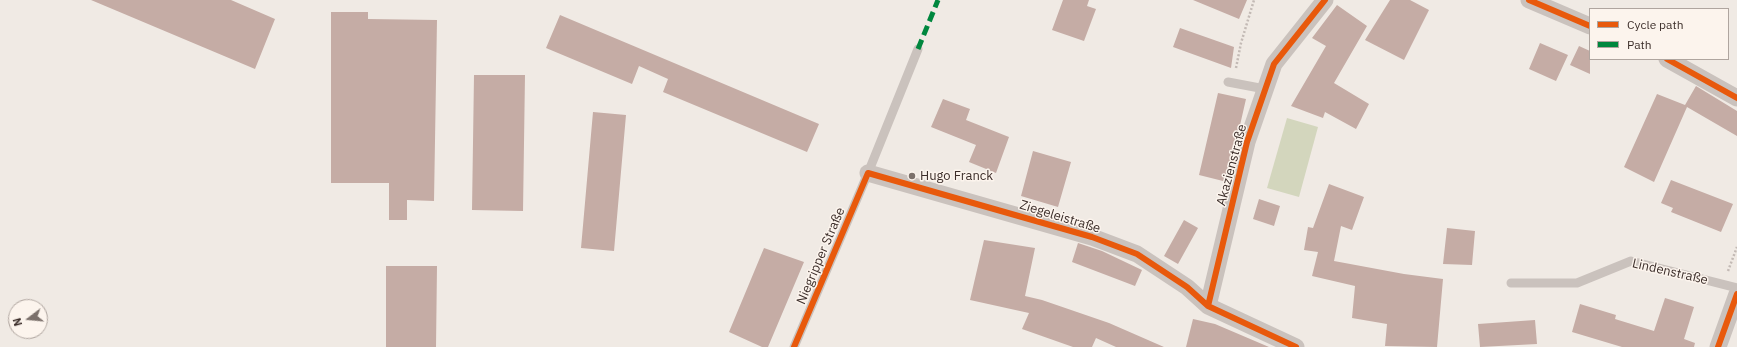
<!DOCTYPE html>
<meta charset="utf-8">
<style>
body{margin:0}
#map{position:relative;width:1737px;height:347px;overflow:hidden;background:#f0eae4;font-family:"IBM Plex Sans",sans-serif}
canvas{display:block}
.legend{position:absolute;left:1589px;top:8px;width:140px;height:52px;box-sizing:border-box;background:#fcf4ed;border:1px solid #afa59f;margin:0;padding:5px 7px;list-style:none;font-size:12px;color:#3c2e2a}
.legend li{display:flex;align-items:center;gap:8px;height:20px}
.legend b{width:20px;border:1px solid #afa59f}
.north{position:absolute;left:8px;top:299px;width:40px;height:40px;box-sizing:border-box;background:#fcf4ed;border:1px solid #afa59f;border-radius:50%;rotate:254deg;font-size:11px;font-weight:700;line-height:16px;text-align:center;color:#3c2e2a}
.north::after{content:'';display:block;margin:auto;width:14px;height:18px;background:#7b706b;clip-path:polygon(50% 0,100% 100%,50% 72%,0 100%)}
</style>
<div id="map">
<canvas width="1737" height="347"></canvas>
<ul class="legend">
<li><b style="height:5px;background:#e8590c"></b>Cycle path</li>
<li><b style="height:5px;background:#00873e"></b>Path</li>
</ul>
<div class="north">N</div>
</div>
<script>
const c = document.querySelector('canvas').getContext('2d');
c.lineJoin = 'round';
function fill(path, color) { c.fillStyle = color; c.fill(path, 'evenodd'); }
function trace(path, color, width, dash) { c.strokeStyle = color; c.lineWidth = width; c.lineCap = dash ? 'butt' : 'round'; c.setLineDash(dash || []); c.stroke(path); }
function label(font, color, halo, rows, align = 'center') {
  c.font = font + ' "IBM Plex Sans",sans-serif'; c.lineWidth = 3; c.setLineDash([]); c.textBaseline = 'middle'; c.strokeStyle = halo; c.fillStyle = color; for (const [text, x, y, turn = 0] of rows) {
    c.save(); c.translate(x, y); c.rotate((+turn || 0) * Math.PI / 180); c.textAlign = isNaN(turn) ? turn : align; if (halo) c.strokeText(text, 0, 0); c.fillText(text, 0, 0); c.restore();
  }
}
const green = new Path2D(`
 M1287,118l31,9 -19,70 -32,-9z`);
const building = new Path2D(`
 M91,0h140l44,19 -20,50z
 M1063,0h26l-2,6 9,3 -12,32 -32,-11z
 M1193,0h54l-8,19z
 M1390,0h20l19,10 -25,50 -39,-20z
 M1337,5l30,21 -33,57 35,21 -13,25 -31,-17 -2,6 -32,-12 35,-60 -14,-8z
 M331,12h37v7l69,1 -3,181 -27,-1v20h-18v-37h-58z
 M560,15l259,109 -12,28 -144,-60 5,-13 -29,-13 -7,18 -86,-36z
 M1180,28l54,19 -3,21 -58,-21z
 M1540,43l28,12 -12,26 -27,-12z
 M1579,46l11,5v23l-20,-9z
 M474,75h51l-2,136 -51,-1z
 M1696,86l41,25v25l-50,-29 -33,75 -30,-15 33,-73 28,11z
 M1218,93l28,6 -19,83 -28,-7z
 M943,99l27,10 -4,11 43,17 -13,36 -27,-11 7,-17 -45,-18z
 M593,112l33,3 -12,136 -33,-3z
 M1033,151l38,11 -13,45 -37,-11z
 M1671,180l62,24 -12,28 -50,-20 2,-4 -12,-5z
 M1329,184l35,13 -12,33 -11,-4 -7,35 70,13 39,5 -6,68 -52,-1 2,-22 -35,-6 3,-32 -43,-10 6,-24 -14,-2 4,-23 5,1z
 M1259,199l21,7 -6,20 -21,-7z
 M1184,220l14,8 -20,36 -14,-8z
 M1447,228l28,3 -3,34 -29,-1z
 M984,240l51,8 -10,48 17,4 67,23 55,24h-48l-20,-9 -4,9h-19l-51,-18 7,-16 -59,-13z
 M1078,243l24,8 40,19 -7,16 -63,-24z
 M764,248l40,14 -36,85h-6l-33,-15z
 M386,266h51l-1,81h-50z
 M1665,298l29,9 -10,32 11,4 -1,4h-72l-50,-15 8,-28 36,11 -1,4 39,12z
 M1193,319l22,5 54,23h-83z
 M1535,320l2,24 -57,3 -2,-23z`);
const path = new Path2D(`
 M1236,68l5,-25 13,-43
 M1728,271l9,-24`);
const lane = new Path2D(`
 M1228,82l37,7
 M1511,283h66l54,-22 106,27
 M794,347l74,-174 50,-124`);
const street = new Path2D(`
 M1529,0l61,26
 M1667,59l70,39
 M868,173l224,64 45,17 50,33 21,19 88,41
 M1208,306l39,-164 27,-78 51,-64
 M1718,347l19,-53`);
const quiet = new Path2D(`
 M918,49l20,-49`);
const cycleway = new Path2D(`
 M1529,0l61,26
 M1667,59l70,39
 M1208,306l39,-164 27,-78 51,-64
 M794,347l74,-174 224,64 45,17 50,33 21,19 88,41
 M1718,347l19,-53`);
const markers = [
 [912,176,4,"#7b706b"]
];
const streetNames = [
 ["Akazienstraße",1232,165,-75],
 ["Ziegeleistraße",1060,217,17],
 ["Niegripper Straße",821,256,-67],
 ["Lindenstraße",1670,272,13]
];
const poiNames = [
 ["Hugo Franck",920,176]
];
fill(green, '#d3d6bd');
fill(building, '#c5aca5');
trace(path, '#c3bab5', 2.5, [2, 2]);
trace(lane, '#cac2bd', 9);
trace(street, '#cac2bd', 17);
trace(quiet, '#00873e', 5, [10, 5]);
trace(cycleway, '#e8590c', 6);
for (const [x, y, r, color] of markers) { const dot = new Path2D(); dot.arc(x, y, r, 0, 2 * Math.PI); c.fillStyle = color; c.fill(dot); trace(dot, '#fcf4ed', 1.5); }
label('13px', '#3c2e2a', '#fcf4ed', streetNames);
label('13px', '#3c2e2a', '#fcf4ed', poiNames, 'left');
</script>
